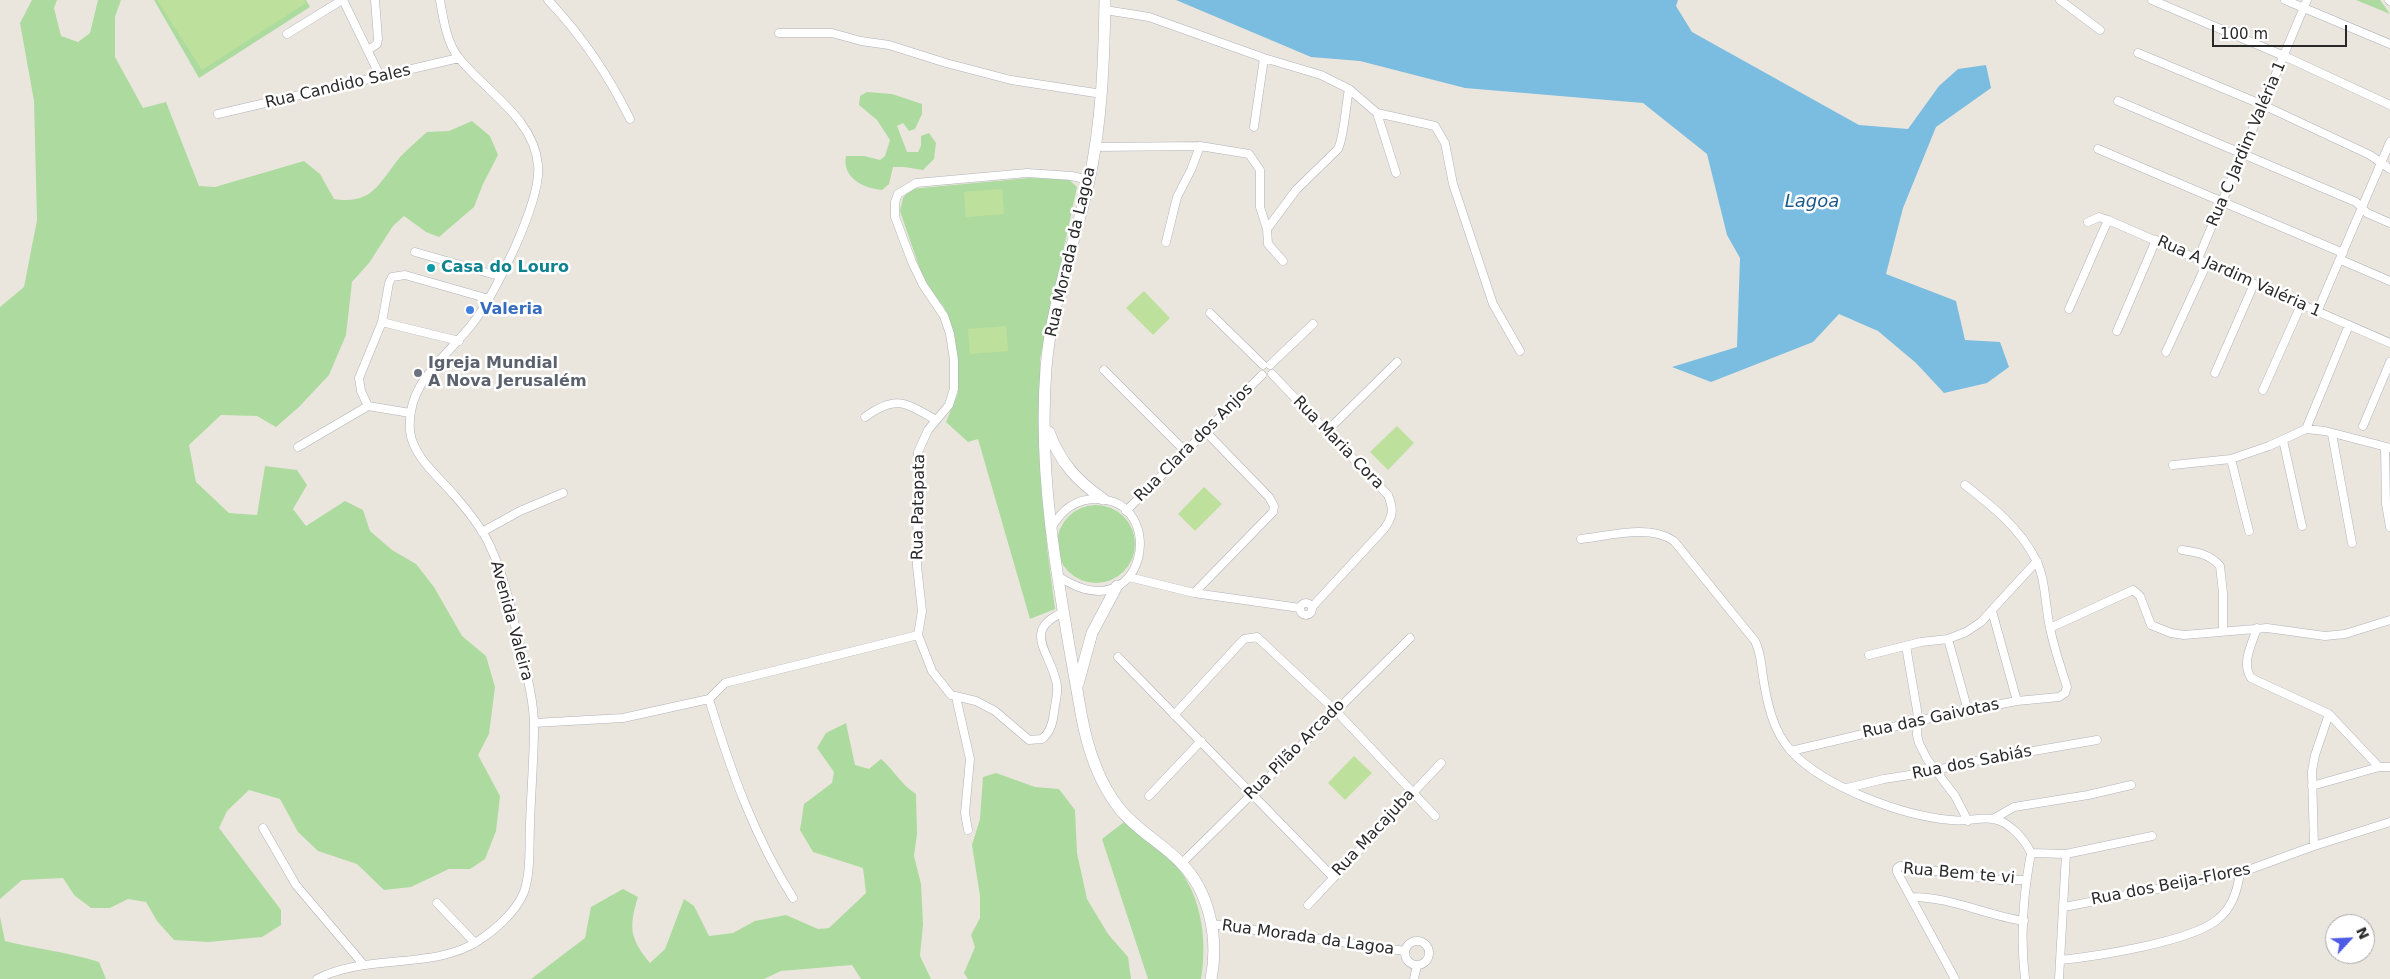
<!DOCTYPE html>
<meta charset="utf-8">
<style>
body{margin:0}
#map{position:relative;width:2390px;height:979px;overflow:hidden;background:#eae6dd;font-family:"DejaVu Sans",sans-serif}
canvas{display:block}
.north{position:absolute;left:2325px;top:914px;width:50px;height:50px;box-sizing:border-box;background:#fff;border:1px solid #a9a9a9;border-radius:50%;rotate:65deg;font-size:14px;font-weight:700;line-height:20px;text-align:center;color:#292929}
.north::after{content:'';display:block;margin:auto;width:18px;height:22px;background:#4e5be6;clip-path:polygon(50% 0,100% 100%,50% 72%,0 100%)}
.scale{position:absolute;left:2212px;top:25px;width:135px;height:22px;box-sizing:border-box;border:2px solid #292929;border-top:0;padding-left:6px;font-size:15px;line-height:18px;white-space:nowrap;color:#292929;-webkit-text-stroke:4px #fff;paint-order:stroke}
</style>
<div id="map">
<canvas width="2390" height="979"></canvas>
<div class="north">N</div>
<div class="scale">100 m</div>
</div>
<script>
const c = document.querySelector('canvas').getContext('2d');
c.lineJoin = 'round';
function fill(path, color) { c.fillStyle = color; c.fill(path, 'evenodd'); }
function trace(path, color, width, dash) { c.strokeStyle = color; c.lineWidth = width; c.lineCap = dash ? 'butt' : 'round'; c.setLineDash(dash || []); c.stroke(path); }
function label(font, color, halo, rows, align = 'center') {
  c.font = font + ' "DejaVu Sans",sans-serif'; c.lineWidth = 5; c.setLineDash([]); c.textBaseline = 'middle'; c.strokeStyle = halo; c.fillStyle = color; for (const [text, x, y, turn = 0] of rows) {
    c.save(); c.translate(x, y); c.rotate((+turn || 0) * Math.PI / 180); c.textAlign = isNaN(turn) ? turn : align; if (halo) c.strokeText(text, 0, 0); c.fillText(text, 0, 0); c.restore();
  }
}
const green = new Path2D(`
 M32,0h25l-3,8 7,28 17,6 12,-9 8,-33h23l-6,17v40l28,51 23,-6 33,84 16,1 89,-26 16,13 14,25c40,6 45,-17 67,-43 8,-8 17,-16 26,-24l22,-1 23,-10 18,15 8,19 -15,29 -9,23 -35,30 -13,-5 -22,-16 -11,10 -24,37 -17,19 -6,53 -17,40 -30,32 -23,20 -19,-11 -36,-1 -32,30 7,37 33,31 28,2 8,-49 32,4 10,15 -14,24 13,17 39,-25 18,9 7,21 22,19 24,14 18,23 28,49 24,20 9,31 -6,47 -11,21 22,41 -4,35 -11,28 -15,10h-21l-38,18 -27,3 -27,-26 -39,-13 -20,-19 -18,-33 -31,-9 -22,21 -8,17 62,82v15l-19,12 -54,5 -34,-2 -17,-19 -11,-19 -18,-3 -18,9h-19l-17,-13 -11,-17 -41,2 -22,19v-592l24,-20 13,-67 -3,-119 -14,-78z
 M154,0h152l4,7 -111,71z
 M2356,0h24l10,14z
 M867,92l25,2 30,10v10l-7,15 -6,2 -6,-8 -6,3 10,26h11l3,-6v-10l8,-3 7,10 -2,16 -11,11 -19,-3h-11l-4,17 -7,6c-19,-2 -40,-12 -36,-34h18l16,4 5,-4 5,-16 -13,-20 -18,-15 1,-9z
 M1029,178l39,1 9,8 -37,172 7,188 8,62 -25,10 -52,-180 -10,3 -22,-20 12,-29 -1,-38 -13,-48 -19,-23 -25,-73 3,-13 7,-9z
 M1057 544a39 39 0 1 1 78 0a39 39 0 1 1-78 0Z
 M846,723l9,42 14,4 12,-10c13,11 20,26 35,35l1,40 -3,22 7,28 2,40 -3,32 11,23h-70l-9,-14 -71,6 -17,8h-233l54,-41 6,-31 32,-18 15,8c-9,29 -9,41 12,66l15,-14 19,-50 10,7 15,30 24,-3 22,-12 31,-6 32,14 11,-1 37,-35 -3,-25 -50,-16 -13,-22 4,-26 28,-21 2,-11 -17,-24 9,-15z
 M996,773l39,14 24,2 16,21 2,43 10,46 21,35 20,23 3,22h-163l-4,-6 11,-26 -4,-12 9,-17v-22l-8,-51 8,-26 3,-42z
 M1124,822c15,12 32,24 46,37 31,30 38,79 31,120h-53l-46,-140z
 M0,917l5,24c31,8 63,11 94,21l7,17h-106z`);
const pitch = new Path2D(`
 M157,0h147l2,3 -104,67z
 M1002,189l2,25 -38,3 -2,-25z
 M1144,291l26,27 -17,17 -27,-27z
 M1006,326l2,25 -38,3 -2,-25z
 M1397,426l17,17 -26,27 -18,-18z
 M1204,487l18,17 -27,27 -17,-17z
 M1354,756l18,17 -27,27 -17,-17z`);
const water = new Path2D(`
 M1176,0h502l-2,6 16,26 167,93 49,4 31,-43 19,-17 28,-4 5,23 -55,39 -33,81 -17,66 70,27 9,39 35,2 9,25 -22,16 -43,10 -28,-30 -38,-32 -39,-17 -26,28 -102,40 -39,-15 65,-20 3,-89 -13,-23 -20,-81 -64,-51 -178,-15 -105,-27 -49,-4z`);
const street = new Path2D(`
 M343,0l38,78
 M548,0c34,36 60,74 82,119
 M2060,0l40,30
 M2152,0l132,56 106,49
 M2285,0l105,44
 M2389,0l1,1
 M1105,10l44,7 115,41 57,17 28,14 28,24 58,13 10,17 8,41 40,120 27,47
 M779,33h53l29,8 28,4 57,18 65,17 91,14
 M287,34l55,-34
 M368,50l9,-6 1,-5 -3,-39
 M2138,53l125,52 107,50 20,14
 M2118,101l238,101 11,11 23,10
 M1377,113l19,60
 M218,114l241,-56
 M1254,127l10,-69
 M1095,147l105,-1 49,8 11,16v37l7,22 1,15 15,17
 M2098,149l245,104
 M2088,222l11,-5 9,3 282,123
 M1267,229l29,-39 42,-41c6,-12 8,-45 11,-60
 M1166,242l11,-45 14,-27 9,-24
 M415,252l84,24
 M2198,259l109,-259
 M2341,260l49,21
 M2069,309l39,-89
 M2317,312l73,-170
 M1210,313l53,52
 M382,322l77,19
 M2117,331l39,-91
 M2166,352l41,-89
 M1270,365l43,-41
 M1104,370l80,80
 M2215,373l39,-89
 M1272,374l116,121c6,14 5,22 -4,34l-72,78
 M2263,390l38,-85
 M368,406l-7,-15 -2,-13 23,-56 7,-39 3,-6 13,-2 84,24
 M368,406l42,7
 M865,417c31,-22 39,-15 71,3
 M2363,426l27,-64
 M2306,429l43,-104
 M1328,430l69,-68
 M2332,434l20,109
 M2283,440l19,86
 M298,447l70,-41
 M2385,447l1,57 4,23
 M2231,459l18,72
 M2173,465l58,-6 38,-13 37,-17 19,2 65,17
 M1126,511l136,-136
 M1051,528c11,-18 24,-29 45,-29 74,0 50,136 -38,77
 M482,532l38,-21 43,-18
 M1581,539c28,-3 69,-15 93,2l81,100c6,12 6,23 8,36 4,26 10,54 28,74 33,36 112,65 160,69 14,2 29,-3 42,-1 16,2 32,21 38,34 -8,42 -11,84 -6,126
 M2182,550c14,2 28,4 38,16l3,27v37
 M1129,577l65,16 106,15
 M1194,593l79,-81 1,-6 -5,-9 -64,-66
 M1300 609a6 6 0 1 1 12 0a6 6 0 1 1-12 0Z
 M1992,611l25,90
 M1064,612c-45,19 -11,42 -7,74 1,8 -2,18 -3,26 -1,11 -4,21 -12,27l-13,1 -34,-29 -19,-10 -25,-6 -19,-24 -14,-36 4,-24 -5,-45 1,-114 10,-22 21,-25 5,-16v-29l-4,-26 -6,-18 -21,-31 -11,-23 -17,-45v-15l3,-8 18,-11 111,-10 45,3 17,4
 M2050,628l83,-38 7,6 11,29 20,8 13,2 83,-7 58,8 20,-2 45,-14
 M2257,628c-5,16 -16,35 -6,50l78,36 50,53
 M1948,639l20,72
 M1906,646l12,70 -1,19 2,8 8,16 28,37 13,25
 M1869,655l52,-13 27,-3 18,-7 15,-10 56,-61
 M1118,657l215,220
 M956,697l14,62 -5,54 3,17
 M709,699c21,70 45,137 84,199
 M1174,715l70,-76 13,-2 79,74 99,105
 M534,723l89,-5 86,-19 16,-16 193,-48
 M1791,751l157,-37 69,-13 42,-4 6,-4 2,-6c-6,-19 -13,-39 -17,-59 -5,-22 -4,-48 -14,-68 -16,-32 -44,-54 -71,-75
 M2312,786l67,-19h11
 M1847,788l37,-9 51,-8 23,-7 139,-24
 M1149,796l52,-55
 M1993,819l21,-12 74,-12 43,-10
 M263,828l33,57 67,79
 M2314,846l-2,-75 3,-16 14,-41
 M2031,853l35,1 86,-18
 M1182,863l228,-225
 M1911,897c41,0 73,18 113,24
 M437,903l38,40
 M1308,905l133,-142
 M2064,907l176,-34 74,-27 76,-24
 M1212,924l193,27
 M1405 953a12 12 0 1 1 24 0a12 12 0 1 1-24 0Z
 M2061,960c37,-4 128,-18 156,-40 15,-12 20,-28 23,-47
 M317,979c50,-26 117,-9 161,-38 17,-11 38,-29 46,-49 7,-20 5,-47 6,-68 1,-32 4,-66 4,-98 0,-26 -8,-54 -14,-79 -8,-34 -15,-69 -30,-101 -8,-18 -22,-35 -35,-50 -16,-19 -42,-39 -45,-65 -4,-49 36,-73 63,-108 22,-28 69,-123 65,-158 -4,-47 -52,-73 -79,-107 -12,-14 -16,-40 -19,-58
 M1414,979l3,-14
 M1955,979l-58,-107v-4l3,-2 100,14h26
 M2059,979l7,-125`);
const secondary = new Path2D(`
 M1105,0c-1,61 -3,121 -16,181 -14,62 -38,122 -43,187 -9,116 15,231 35,345 6,34 16,67 38,95 17,22 43,35 62,55 29,29 38,76 30,116
 M1049,432c11,30 27,48 54,67
 M1078,684l14,-51 25,-47`);
const markers = [
 [431,268,5,"#0f9aa8"],
 [470,310,5,"#3f7fe0"],
 [418,373,5,"#6b7280"]
];
const streetNames = [
 ["Rua Candido Sales",338,87,-13],
 ["Rua C Jardim Valéria 1",2247,144,-67],
 ["Rua Morada da Lagoa",1071,252,-77],
 ["Rua A Jardim Valéria 1",2239,277,24],
 ["Rua Clara dos Anjos",1194,443,-45],
 ["Rua Maria Cora",1338,443,46],
 ["Rua Patapata",919,507,-89],
 ["Avenida Valeira",511,621,75],
 ["Rua das Gaivotas",1931,719,-12],
 ["Rua Pilão Arcado",1295,750,-45],
 ["Rua dos Sabiás",1972,763,-11],
 ["Rua Macajuba",1374,833,-47],
 ["Rua Bem te vi",1959,874,5],
 ["Rua dos Beija-Flores",2171,885,-11],
 ["Rua Morada da Lagoa",1308,938,8]
];
const cultureNames = [
 ["Casa do Louro",441,268]
];
const shopNames = [
 ["Valeria",480,310]
];
const worshipNames = [
 ["Igreja Mundial",428,364],
 ["A Nova Jerusalém",428,382]
];
const waterNames = [
 ["Lagoa",1812,202]
];
fill(green, '#addb9f');
fill(pitch, '#bde19c');
fill(water, '#7bbce1');
trace(street, '#b0b2bc', 9);
trace(secondary, '#b0b2bc', 12);
trace(street, '#fff', 8);
trace(secondary, '#fff', 11);
for (const [x, y, r, color] of markers) { const dot = new Path2D(); dot.arc(x, y, r, 0, 2 * Math.PI); c.fillStyle = color; c.fill(dot); trace(dot, '#fff', 2); }
label('16px', '#292929', '#fff', streetNames);
label('bold 16px', '#0d838f', '#fff', cultureNames, 'left');
label('bold 16px', '#366cbe', '#fff', shopNames, 'left');
label('bold 16px', '#5b616d', '#fff', worshipNames, 'left');
label('italic 18px', '#1c5a8b', '#fff', waterNames);
</script>
